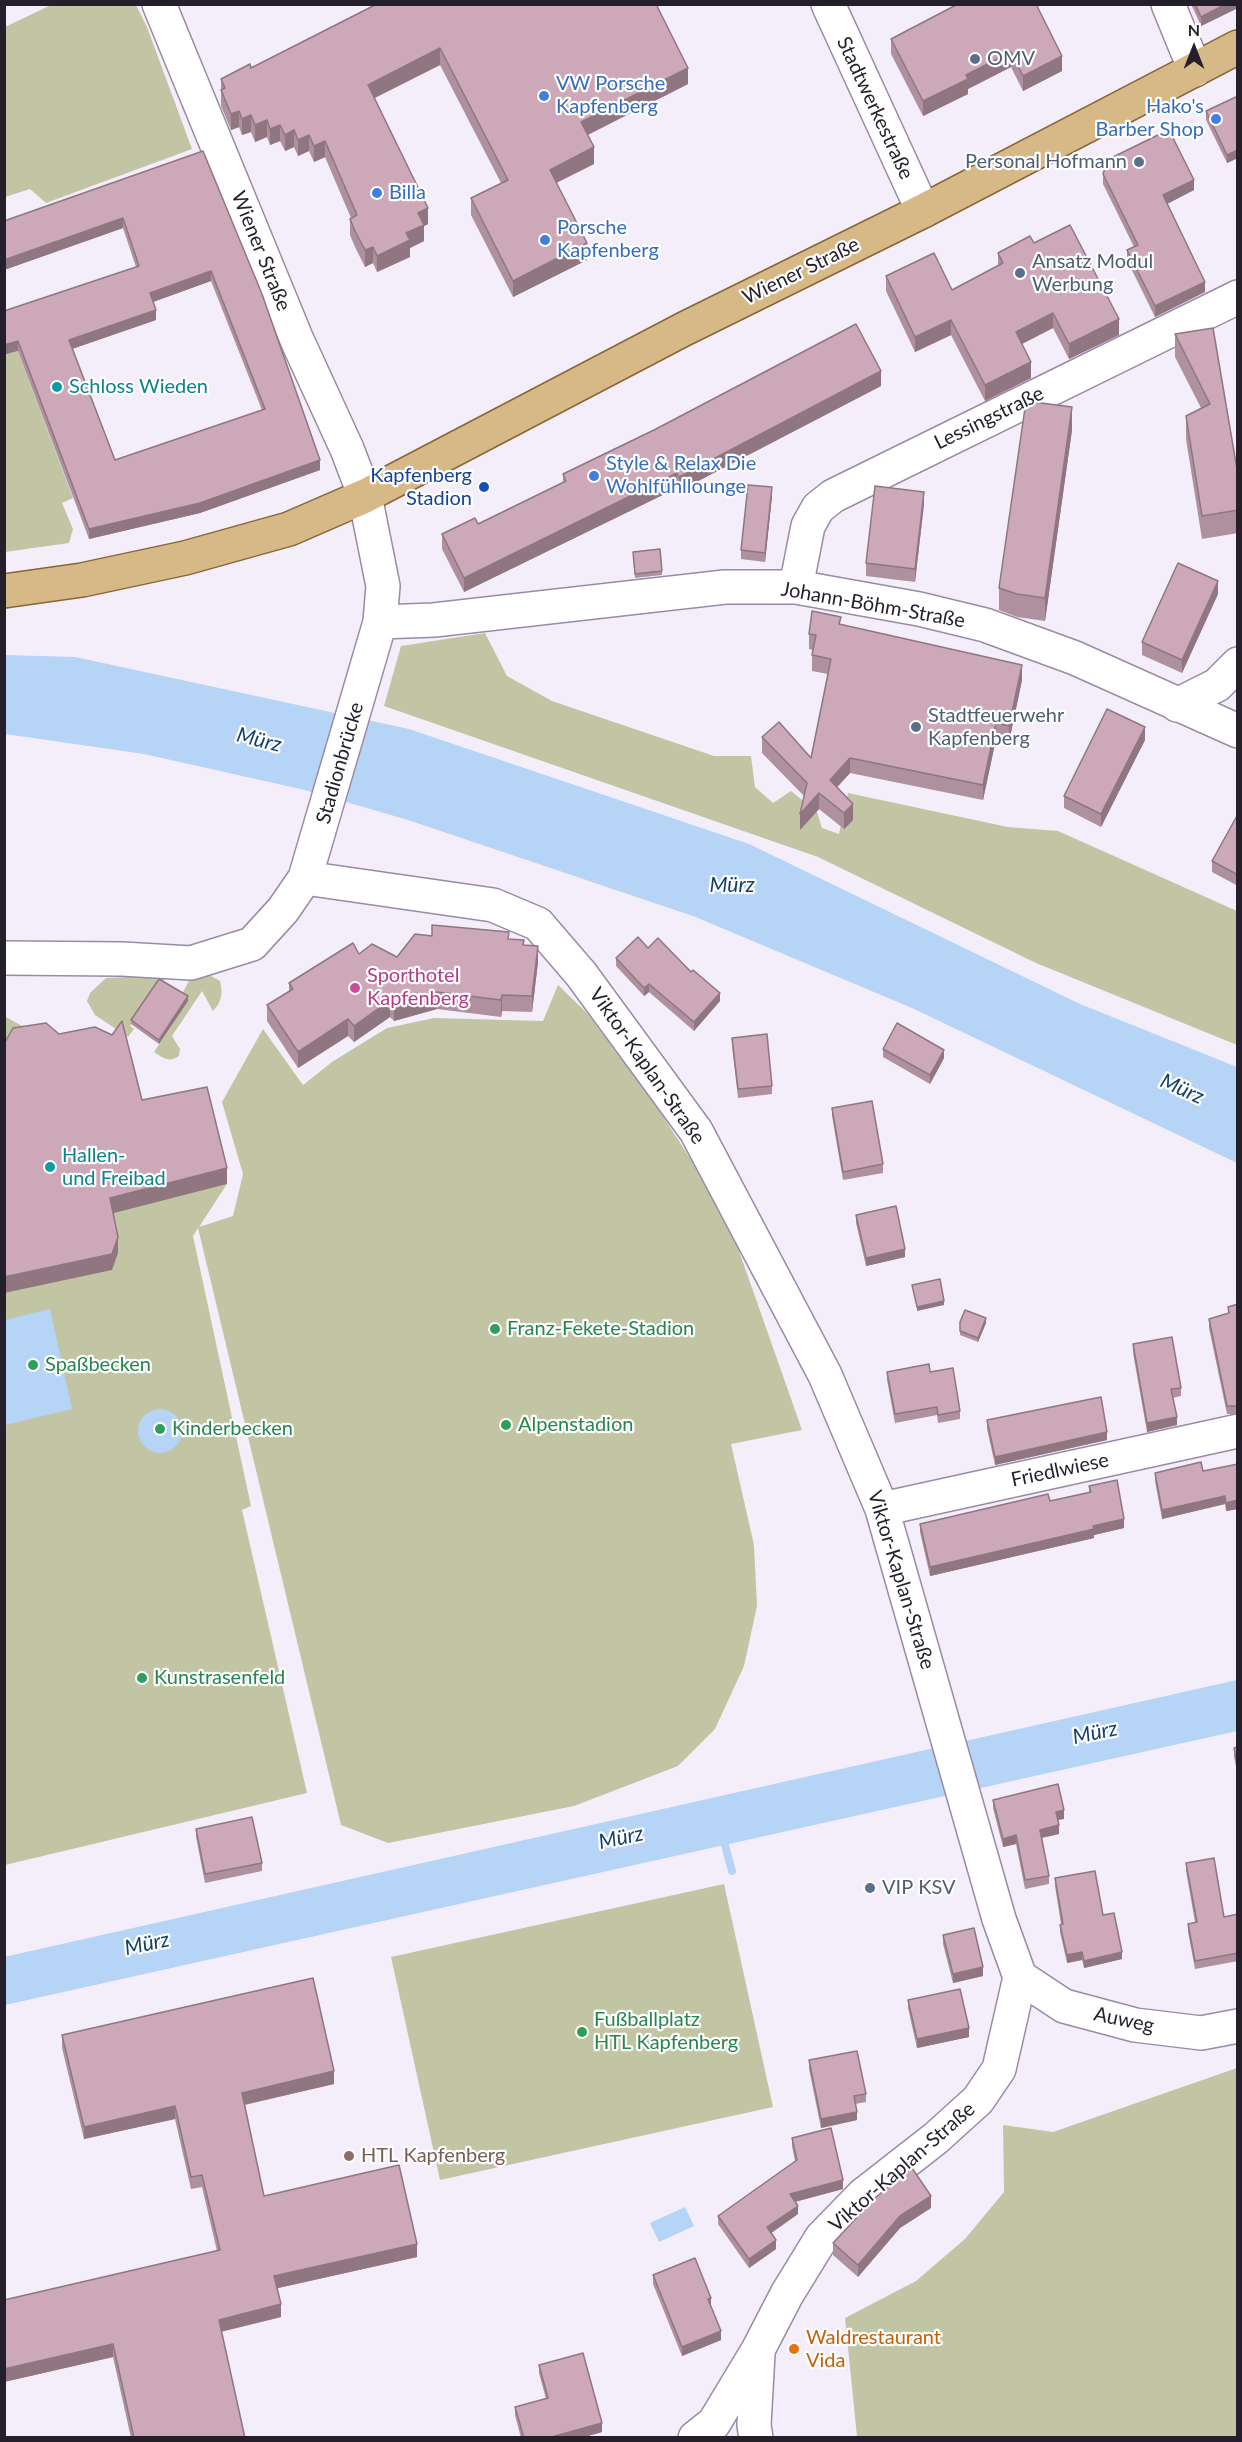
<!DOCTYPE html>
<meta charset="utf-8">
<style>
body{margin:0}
#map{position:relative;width:1242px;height:2442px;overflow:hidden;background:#f4eefb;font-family:Lato,sans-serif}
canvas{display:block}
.frame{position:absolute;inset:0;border:6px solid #251f2b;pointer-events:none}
.north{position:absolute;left:1164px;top:18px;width:60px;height:60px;-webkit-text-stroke:4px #fefefe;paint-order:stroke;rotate:0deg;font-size:16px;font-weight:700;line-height:24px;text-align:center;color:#251f2b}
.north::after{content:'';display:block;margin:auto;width:21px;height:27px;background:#251f2b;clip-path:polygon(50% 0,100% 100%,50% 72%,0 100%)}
</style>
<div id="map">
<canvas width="1242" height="2442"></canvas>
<div class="frame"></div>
<div class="north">N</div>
</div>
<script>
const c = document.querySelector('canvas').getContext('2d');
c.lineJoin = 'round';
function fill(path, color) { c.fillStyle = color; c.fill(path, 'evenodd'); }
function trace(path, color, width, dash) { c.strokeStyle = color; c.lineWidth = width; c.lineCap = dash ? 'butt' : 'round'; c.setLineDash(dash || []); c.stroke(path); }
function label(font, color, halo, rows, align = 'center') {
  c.font = font + ' Lato,sans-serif'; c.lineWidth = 4.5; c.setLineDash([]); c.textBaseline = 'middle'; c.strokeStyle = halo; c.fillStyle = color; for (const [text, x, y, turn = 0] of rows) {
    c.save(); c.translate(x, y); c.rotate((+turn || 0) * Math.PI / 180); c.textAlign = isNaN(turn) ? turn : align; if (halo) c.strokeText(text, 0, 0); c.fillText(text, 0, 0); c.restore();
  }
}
const green = new Path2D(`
 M51,5h85l11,22 45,122 -146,54 -16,-14 -25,8v-170z
 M18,351l55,147 -11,5 11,26 -4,14 -64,9v-197z
 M485,633l22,43 45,25 162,55h37l4,31 18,16 18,-12 26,21 5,16 17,6 9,-41 160,34 50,4 179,80v134l-201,-82 -218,-106 -434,-151 17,-60z
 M167,975l-6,10 -2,-1 -29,42 4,3 -6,8 -33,-22 -8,-14 3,-8 16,-15z
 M192,975h17l11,6c3,12 2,21 -7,30l-11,-20 -30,45 8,13 -1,7c-10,7 -16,2 -25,-4l34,-51 -7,-5z
 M558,985l29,28 68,91 71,110 76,216 -71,14 23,101 3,61 -13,60 -29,63 -37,37 -104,40 -186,37 -47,-18 -143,-597 -5,8 58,270 -9,4 65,283 -302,72 -1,-849 42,23 97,77 64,-13 20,81 -28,43 34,-11 10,-42 -21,-72 41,-73 40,56 29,-23 55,-34 47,-10 109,3z
 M724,1884l49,223 -333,73 -49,-223z
 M1237,2068v369h-380l-12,-119 71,-37 49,-42 39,-47 -1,-67 50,7z`);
const water = new Path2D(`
 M5,655l70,2 334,72 340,115 331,160 157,63v96l-325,-155 -219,-92 -285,-96 -103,-30 -161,-36 -139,-20z
 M50,1309l22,100 -67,16v-105z
 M138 1431a22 22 0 1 1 44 0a22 22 0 1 1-44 0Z
 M1237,1680v51l-1232,274 -1,-48z
 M685,2207l9,19 -35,16 -9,-19z`);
const stream = new Path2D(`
 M722,1834l10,37`);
const minor = new Path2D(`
 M828,4l95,207
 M1168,4l27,66
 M796,587l12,-61 10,-18 15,-12 405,-199
 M380,622l54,-2 291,-33h71l123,22 66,16 90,33 163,73
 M1177,705l40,-20 21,-21
 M305,878l188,27 45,19 43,50 115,157 129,244 57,134 117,410 21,58 -21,92 -21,31 -42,38 -73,57 -41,42 -35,57 -29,56 -44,73 -19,15
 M4,958l118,1 69,4 61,-19 31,-34 22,-32 75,-256 3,-36 -18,-90 -18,-47 -50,-109 -138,-336
 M882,1509l356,-78
 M1020,1977l44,29 71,19 66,8 37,-7
 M756,2438l-2,-13 4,-71`);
const major = new Path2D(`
 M4,591l78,-11 103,-22 104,-29 76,-33 319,-167 239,-118 315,-164`);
const wall = new Path2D(`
 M377,4l311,80 -100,51 6,29 -38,19 31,77 -74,37 -42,-82v-17l30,-15 -61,-118 -65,33 53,126 -4,2v15l-14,7v9l-33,15 -4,-9 -8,4 -10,-20 -5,-12v-16l1,-1 -26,-61 -11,5 -5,-11 -11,5 -4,-9 -9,4 -5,-10 -10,4 -3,-8 -12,5 -4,-10 -9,3 -3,-8 -8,3 -10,-24v-27l30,-11z
 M958,4l104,67 -39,20 -12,-24 -43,22v5l-45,22 -32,-62v-15z
 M1191,4h47v4l-37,18z
 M1238,96v62l-11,5 -21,-43v-9z
 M203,151l117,319 -120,43 -111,26 -71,-188 -14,-40 132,-44 -13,-39 -119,42v-49zM211,281l51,129 -147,50 -43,-111 84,-29 -3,-18z
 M1103,174l91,16 -27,14 38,88 -50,25 -28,-57v-10l7,-3 -31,-63z
 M1034,243l85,92 -50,24 -16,-31 -31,16 9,34 -46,23 -34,-66 -36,17 -29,-61v-15l66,14 46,-24v-13z
 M1213,328l25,147v58l-36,6 -16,-100v-23l15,-8 -26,-51v-23z
 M881,386l-202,105 -2,-3 -213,104 -22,-43v-15l36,-10 85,-41v-9z
 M1072,430l-27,191 -28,-4 -18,-7v-22z
 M772,496l-7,66 -24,-3v-9z
 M924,504l-9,78 -49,-6v-13z
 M633,556l29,15v4l-27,3z
 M1218,594l-36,79 -40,-18v-13z
 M841,624l181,56 -13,62 -13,-3 -13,61 -133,-27 -13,14 16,33 -9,9 -25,-20 -19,21 4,-34 -42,-43v-16l49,21 17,-84 -16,-3v-16l1,-5 -4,-1v-15z
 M1145,740l-44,87 -37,-19v-12z
 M1238,814v72l-26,-14v-11z
 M432,925l77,14 15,6 14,17 -6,50 -30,-1 -1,6 -64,-8 -43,12 -4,-4 -36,25 -6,-6 -50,32 -31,-47v-16l22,-13v-9l70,-29 38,3 35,-21z
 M648,948l43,24 29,29 -26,30 -45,-39 -5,4 -28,-30v-8z
 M188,1001l-29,43 -28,-20v-4z
 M732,1038l40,48v8l-34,4 -6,-52z
 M883,1049l61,9 -14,26 -47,-27z
 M832,1108l51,56v9l-40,7 -11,-64z
 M856,1215l49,42 -39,9 -10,-43z
 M1238,1304v110h-11l-18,-86v-9l19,-5v-7z
 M960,1322l26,1 -8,19 -18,-7z
 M1133,1344l48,44v8l-9,2 5,27 -30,7 -14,-79z
 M887,1372h43l30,39v8l-22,4 -1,-8 -42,8 -8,-43z
 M987,1420l120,20 -112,25 -8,-36z
 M1238,1464v45l-12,2 -1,-7 -63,15 -7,-38v-8l48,-2z
 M1089,1486l35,42 -30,7v3l-164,38 -10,-44v-8l130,-23 39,-8z
 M1238,1747v29l-4,-19v-9z
 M993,1800l71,19 -6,1 1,14 -17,4 7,38v8l-24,5 -9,-45 -13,3 -10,-39z
 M196,1829l66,34v8l-57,12 -9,-46z
 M1186,1863l38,54 14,-3v47l-43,8 -7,-37v-8l7,-2 -9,-51z
 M1055,1878l48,37 19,44 -38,9 -2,-8 -15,3 -7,-31v-7l1,-1 -6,-38z
 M943,1935l40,41 -30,7 -10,-39z
 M908,2000l61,37 -52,11 -9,-40z
 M62,2035l272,49 -89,21 19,91 153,61 -140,31 4,29 -60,15 24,106h-114l-18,-81 -109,25v-82l213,-49 -15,-64 -11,2 -16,-70 -91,20 -22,-91z
 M809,2060l57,34v8l-11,2 2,16 -36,8 -12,-59z
 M792,2138l51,51 -48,13 3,12 -27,19 5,16 -27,19 -31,-44v-8l77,-55 -3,-15z
 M931,2208l-31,20 -42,49 -25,-22v-12z
 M653,2275l58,31v1l10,33 -39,16 -29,-72z
 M539,2365l63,67 -21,6h-60l-6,-23v-8l31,-8 -7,-26z`);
const shadedWall = new Path2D(`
 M1226,4h12v4l-37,18v-9z
 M440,48v17l-72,36v-16z
 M1011,52v15l-43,22v5l-45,22v-15l43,-26z
 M1062,56v15l-39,20v-15z
 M688,68v16l-107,54v-16z
 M239,111v16l-8,3v-16z
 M251,115v17l-9,3v-16z
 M267,120v17l-12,5v-17z
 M280,125v16l-10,4v-16z
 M294,130v17l-9,4v-16z
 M309,135v16l-11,5v-16z
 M325,141v16l-11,5v-16z
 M594,147v17l-44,22v-16z
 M1238,150v8l-11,5v-8z
 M1194,180v10l-31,16v-11z
 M428,208v16l-4,2v15l-14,7v9l-33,15v-16l29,-23 12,-20z
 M123,218v10l-119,42v-10z
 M587,243v17l-74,37v-16z
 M373,247v16l-8,4v-17z
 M211,271v10l-61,22v-10z
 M1205,282v10l-50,25v-11z
 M156,310v10l-87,30v-10z
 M1053,313v15l-37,19v-15z
 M1119,319v16l-50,24v-15z
 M951,320v15l-36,17v-15z
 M18,341v10l-14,4v-10z
 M1031,362v16l-46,23v-16z
 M881,371v15l-202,105v-14z
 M1072,407v23l-27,191v-23z
 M320,460v10l-120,43 -111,26v-10z
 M677,473v15l-213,104v-14z
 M772,487v9l-7,66v-9z
 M924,492v12l-9,78v-13z
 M1218,581v13l-36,79v-13z
 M1022,665v15l-13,62v-16z
 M996,723v16l-13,61v-15z
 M1145,727v13l-44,87v-13z
 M850,758v15l-20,22v-15z
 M819,793v16l-19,21v-16z
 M853,804v16l-9,9v-16z
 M538,946v16l-6,50v-16z
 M649,984v8l-5,4v-8z
 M437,992v17l-43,12v-16z
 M720,993v8l-26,30v-9z
 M502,995v16l-1,6v-17z
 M188,996v5l-29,43v-4z
 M390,1000v17l-36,25v-16z
 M348,1019v17l-50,32v-16z
 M944,1050v8l-14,26v-9z
 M227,1168v16l-117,30v-16z
 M118,1237v16l-6,17 -108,23v-16z
 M905,1249v8l-39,9v-8z
 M944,1301v4l-27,6v-4z
 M986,1318v5l-8,19v-4z
 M1177,1417v8l-30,7v-9z
 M1107,1432v8l-112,25v-8z
 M1225,1496v8l-63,15v-9z
 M1238,1500v9l-12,2v-8z
 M1124,1519v9l-30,7v3l-164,38v-9z
 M1064,1810v9l-8,1v-8z
 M1059,1825v9l-19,4v-8z
 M1016,1835v9l-13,3v-8z
 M1082,1952v8l-15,3v-8z
 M1122,1952v7l-38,9v-7z
 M983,1967v9l-30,7v-9z
 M969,2028v9l-52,11v-9z
 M334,2071v13l-92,21v-12z
 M175,2106v13l-91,20v-12z
 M857,2112v8l-36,8v-9z
 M843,2180v9l-53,14v-9z
 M931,2196v12l-31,20 -42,49v-12l42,-49z
 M798,2206v8l-31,22v-9z
 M776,2240v9l-27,19v-9z
 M417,2244v13l-143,32v-13z
 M711,2298v8l-3,2v-9z
 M281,2304v13l-62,15v-12z
 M721,2331v9l-39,16v-9z
 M113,2344v13l-109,25v-13z
 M602,2423v9l-21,6h-33z`);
const building = new Path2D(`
 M377,4h279l32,64 -107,54 13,25 -44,23 37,73 -74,38 -42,-83 37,-18 -68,-132 -72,37 60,123 -10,5 6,12 -18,8 4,7 -33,16 -4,-9 -8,3 -10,-19 -5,-12 7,-4 -32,-74 -11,5 -5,-11 -11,5 -4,-10 -9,5 -5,-10 -10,4 -3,-9 -12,5 -4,-10 -9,4 -3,-8 -8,3 -10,-24 4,-2 -4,-9 29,-15 1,4z
 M958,4h78l26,52 -39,20 -12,-24 -45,23 2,4 -45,22 -32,-62z
 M1195,4h31l-25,13z
 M1238,96v54l-11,5 -21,-44z
 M1160,134l12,2 22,44 -31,15 42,87 -50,24 -28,-56 11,-5 -35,-71 4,-14z
 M203,151l59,143 58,166 -120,43 -111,26 -71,-188 -14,4v-34l135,-45 -16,-48 -119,42v-39zM211,271l54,138 -150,51 -46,-120 87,-30 -6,-17z
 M1070,225l49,94 -50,25 -16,-31 -37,19 15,30 -46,23 -34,-65 -36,17 -29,-61 48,-23 18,37 51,-27 -5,-10 32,-17 4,7z
 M856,324l25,47 -202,106 -2,-4 -213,105 -22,-44 33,-16 3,6 88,-43 -3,-7 91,-44z
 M1213,328l25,147v35l-36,6 -16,-100 24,-12 -35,-70z
 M1026,401l46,6 -27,191 -28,-4 -18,-6z
 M748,485l24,2 -7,66 -24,-3z
 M875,486l49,6 -9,77 -49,-6z
 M660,549l2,22 -27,3 -2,-22z
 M1178,563l40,18 -36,79 -40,-18z
 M812,611l29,6 -2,7 183,41 -13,61 -13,-3 -13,62 -133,-27 -20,22 23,24 -9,9 -25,-20 -19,21 7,-31 -45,-46 17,-15 32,36 20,-99 -19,-4 4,-20 -7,-1z
 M1107,709l38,18 -44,87 -37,-18z
 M1238,814v61l-26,-14z
 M432,925l77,7 -1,7 16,1 -1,5 15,1 -6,50 -30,-1 -1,5 -64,-8 -43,13 -4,-5 -36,26 -6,-7 -50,33 -31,-47 26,-16 -4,-6 64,-40 6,11 13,-10 25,13 18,-23 17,2z
 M638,937l10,11 10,-10 33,34 2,-2 27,23 -26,29 -45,-38 -5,4 -28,-30z
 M159,979l29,17 -29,44 -28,-20z
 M122,1021l20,79 65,-13 20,81 -117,30 8,39 -6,17 -108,23v-233l9,-16 33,-5 13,11 36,-7 17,8z
 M897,1023l47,27 -14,25 -47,-26z
 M767,1034l5,52 -34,3 -6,-51z
 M872,1101l11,63 -40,8 -11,-64z
 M896,1206l9,43 -39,9 -10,-43z
 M940,1279l4,22 -27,6 -5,-22z
 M1238,1304v102h-11l-18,-87 20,-6 -1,-6z
 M965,1310l21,8 -8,20 -18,-7v-9z
 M1172,1337l9,51 -10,1 6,28 -30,6 -14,-79z
 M929,1364l1,8 23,-4 7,43 -22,4 -1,-8 -42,7 -8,-42z
 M1101,1397l6,35 -112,25 -8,-37z
 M1201,1462l2,9 35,-7v36l-12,3 -1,-7 -63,14 -7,-37z
 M1117,1480l7,39 -31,7 1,3 -164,38 -10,-43 128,-30 2,7 41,-9 -2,-6z
 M1238,1747v21l-4,-20z
 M1058,1784l6,26 -8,2 3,13 -19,5 9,46 -24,4 -9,-45 -13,4 -10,-39z
 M252,1817l10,46 -57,11 -9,-45z
 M1214,1858l10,59 14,-3v39l-43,8 -7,-37 9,-2 -11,-59z
 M1095,1871l8,44 11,-2 8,39 -38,9 -2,-9 -15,3 -7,-30 3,-1 -8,-46z
 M974,1928l9,39 -30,7 -10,-39z
 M313,1978l21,93 -92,22 22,103 135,-31 18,79 -143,32 7,28 -62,16 26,118h-111l-21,-94 -109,25v-69l216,-50 -18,-75 -11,2 -16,-71 -91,21 -22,-92z
 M960,1989l9,39 -52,11 -9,-39z
 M857,2051l9,43 -12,2 3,16 -36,7 -12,-59z
 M831,2128l12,52 -53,14 8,12 -31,21 9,13 -27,19 -31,-43 79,-56 -5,-22z
 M912,2168l19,28 -31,20 -42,49 -25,-22 43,-46z
 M695,2258l16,40 -3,1 13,32 -39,16 -29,-72z
 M583,2353l19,70 -54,15h-24l-9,-31 33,-9 -9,-33z`);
const markers = [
 [975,59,6,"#5c6f8a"],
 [544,96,6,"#3f7fe0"],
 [1216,119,6,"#3f7fe0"],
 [1139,162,6,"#5c6f8a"],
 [377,193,6,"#3f7fe0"],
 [545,240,6,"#3f7fe0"],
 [1020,273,6,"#5c6f8a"],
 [57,387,6,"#0f9aa8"],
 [594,476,6,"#3f7fe0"],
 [484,487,6,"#1a4fb4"],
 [916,727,6,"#5c6f8a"],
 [355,988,6,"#d1479c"],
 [50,1167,6,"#0f9aa8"],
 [495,1329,6,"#2e9e5b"],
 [33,1365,6,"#2e9e5b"],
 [506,1425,6,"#2e9e5b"],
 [160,1429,6,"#2e9e5b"],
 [142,1678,6,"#2e9e5b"],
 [870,1888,6,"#5c6f8a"],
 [582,2032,6,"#2e9e5b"],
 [349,2156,6,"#8d6e63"],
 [794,2349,6,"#e8710a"]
];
const serviceNames = [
 ["OMV",987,59],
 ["Personal Hofmann",1127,162,"right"],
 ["Ansatz Modul",1032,262],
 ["Werbung",1032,285],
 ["Stadtfeuerwehr",928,716],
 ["Kapfenberg",928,739],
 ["VIP KSV",882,1888]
];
const shopNames = [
 ["VW Porsche",556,84],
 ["Kapfenberg",556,107],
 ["Hako's",1204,107,"right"],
 ["Barber Shop",1204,130,"right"],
 ["Billa",389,193],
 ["Porsche",557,228],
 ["Kapfenberg",557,251],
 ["Style & Relax Die",606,464],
 ["Wohlfühllounge",606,487]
];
const streetNames = [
 ["Stadtwerkestraße",875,108,65],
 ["Wiener Straße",261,251,68],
 ["Wiener Straße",801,271,-26],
 ["Lessingstraße",989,418,-26],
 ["Johann-Böhm-Straße",873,605,10],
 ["Stadionbrücke",340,763,-74],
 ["Viktor-Kaplan-Straße",647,1066,55],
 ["Friedlwiese",1060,1470,-12],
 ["Viktor-Kaplan-Straße",901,1580,73],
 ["Auweg",1124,2020,12],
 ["Viktor-Kaplan-Straße",902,2167,-41]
];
const cultureNames = [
 ["Schloss Wieden",69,387],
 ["Hallen-",62,1156],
 ["und Freibad",62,1179]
];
const transitNames = [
 ["Kapfenberg",472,476],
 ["Stadion",472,499]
];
const hotelNames = [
 ["Sporthotel",367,976],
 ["Kapfenberg",367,999]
];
const leisureNames = [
 ["Franz-Fekete-Stadion",507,1329],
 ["Spaßbecken",45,1365],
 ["Alpenstadion",518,1425],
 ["Kinderbecken",172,1429],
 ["Kunstrasenfeld",154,1678],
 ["Fußballplatz",594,2020],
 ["HTL Kapfenberg",594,2043]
];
const educationNames = [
 ["HTL Kapfenberg",361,2156]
];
const foodNames = [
 ["Waldrestaurant",806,2338],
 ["Vida",806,2361]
];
const waterNames = [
 ["Mürz",259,740,14],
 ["Mürz",732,885],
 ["Mürz",1182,1089,24],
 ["Mürz",1095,1733,-12],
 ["Mürz",621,1838,-12],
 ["Mürz",147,1944,-12]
];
fill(green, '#c2c5a4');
fill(water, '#b5d4f6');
trace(stream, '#b5d4f6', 8);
trace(minor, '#9a8aa8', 36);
trace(major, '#886534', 36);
trace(minor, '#fff', 33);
trace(major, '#d7b988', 33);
fill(wall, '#af909e');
fill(shadedWall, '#8f7681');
fill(building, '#cca8b8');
trace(building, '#8f7681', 1.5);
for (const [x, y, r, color] of markers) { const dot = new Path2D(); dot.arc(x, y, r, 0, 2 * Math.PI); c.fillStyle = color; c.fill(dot); trace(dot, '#fefefe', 2); }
label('20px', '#4e5e75', '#fefefe', serviceNames, 'left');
label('20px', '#366cbe', '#fefefe', shopNames, 'left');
label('20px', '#251f2b', '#fefefe', streetNames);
label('20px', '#0d838f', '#fefefe', cultureNames, 'left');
label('20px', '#164399', '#fefefe', transitNames, 'right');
label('20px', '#b23c85', '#fefefe', hotelNames, 'left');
label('20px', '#27864d', '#fefefe', leisureNames, 'left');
label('20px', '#785e54', '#fefefe', educationNames, 'left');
label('20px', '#c56008', '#fefefe', foodNames, 'left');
label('italic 21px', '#13416c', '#fefefe', waterNames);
</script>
